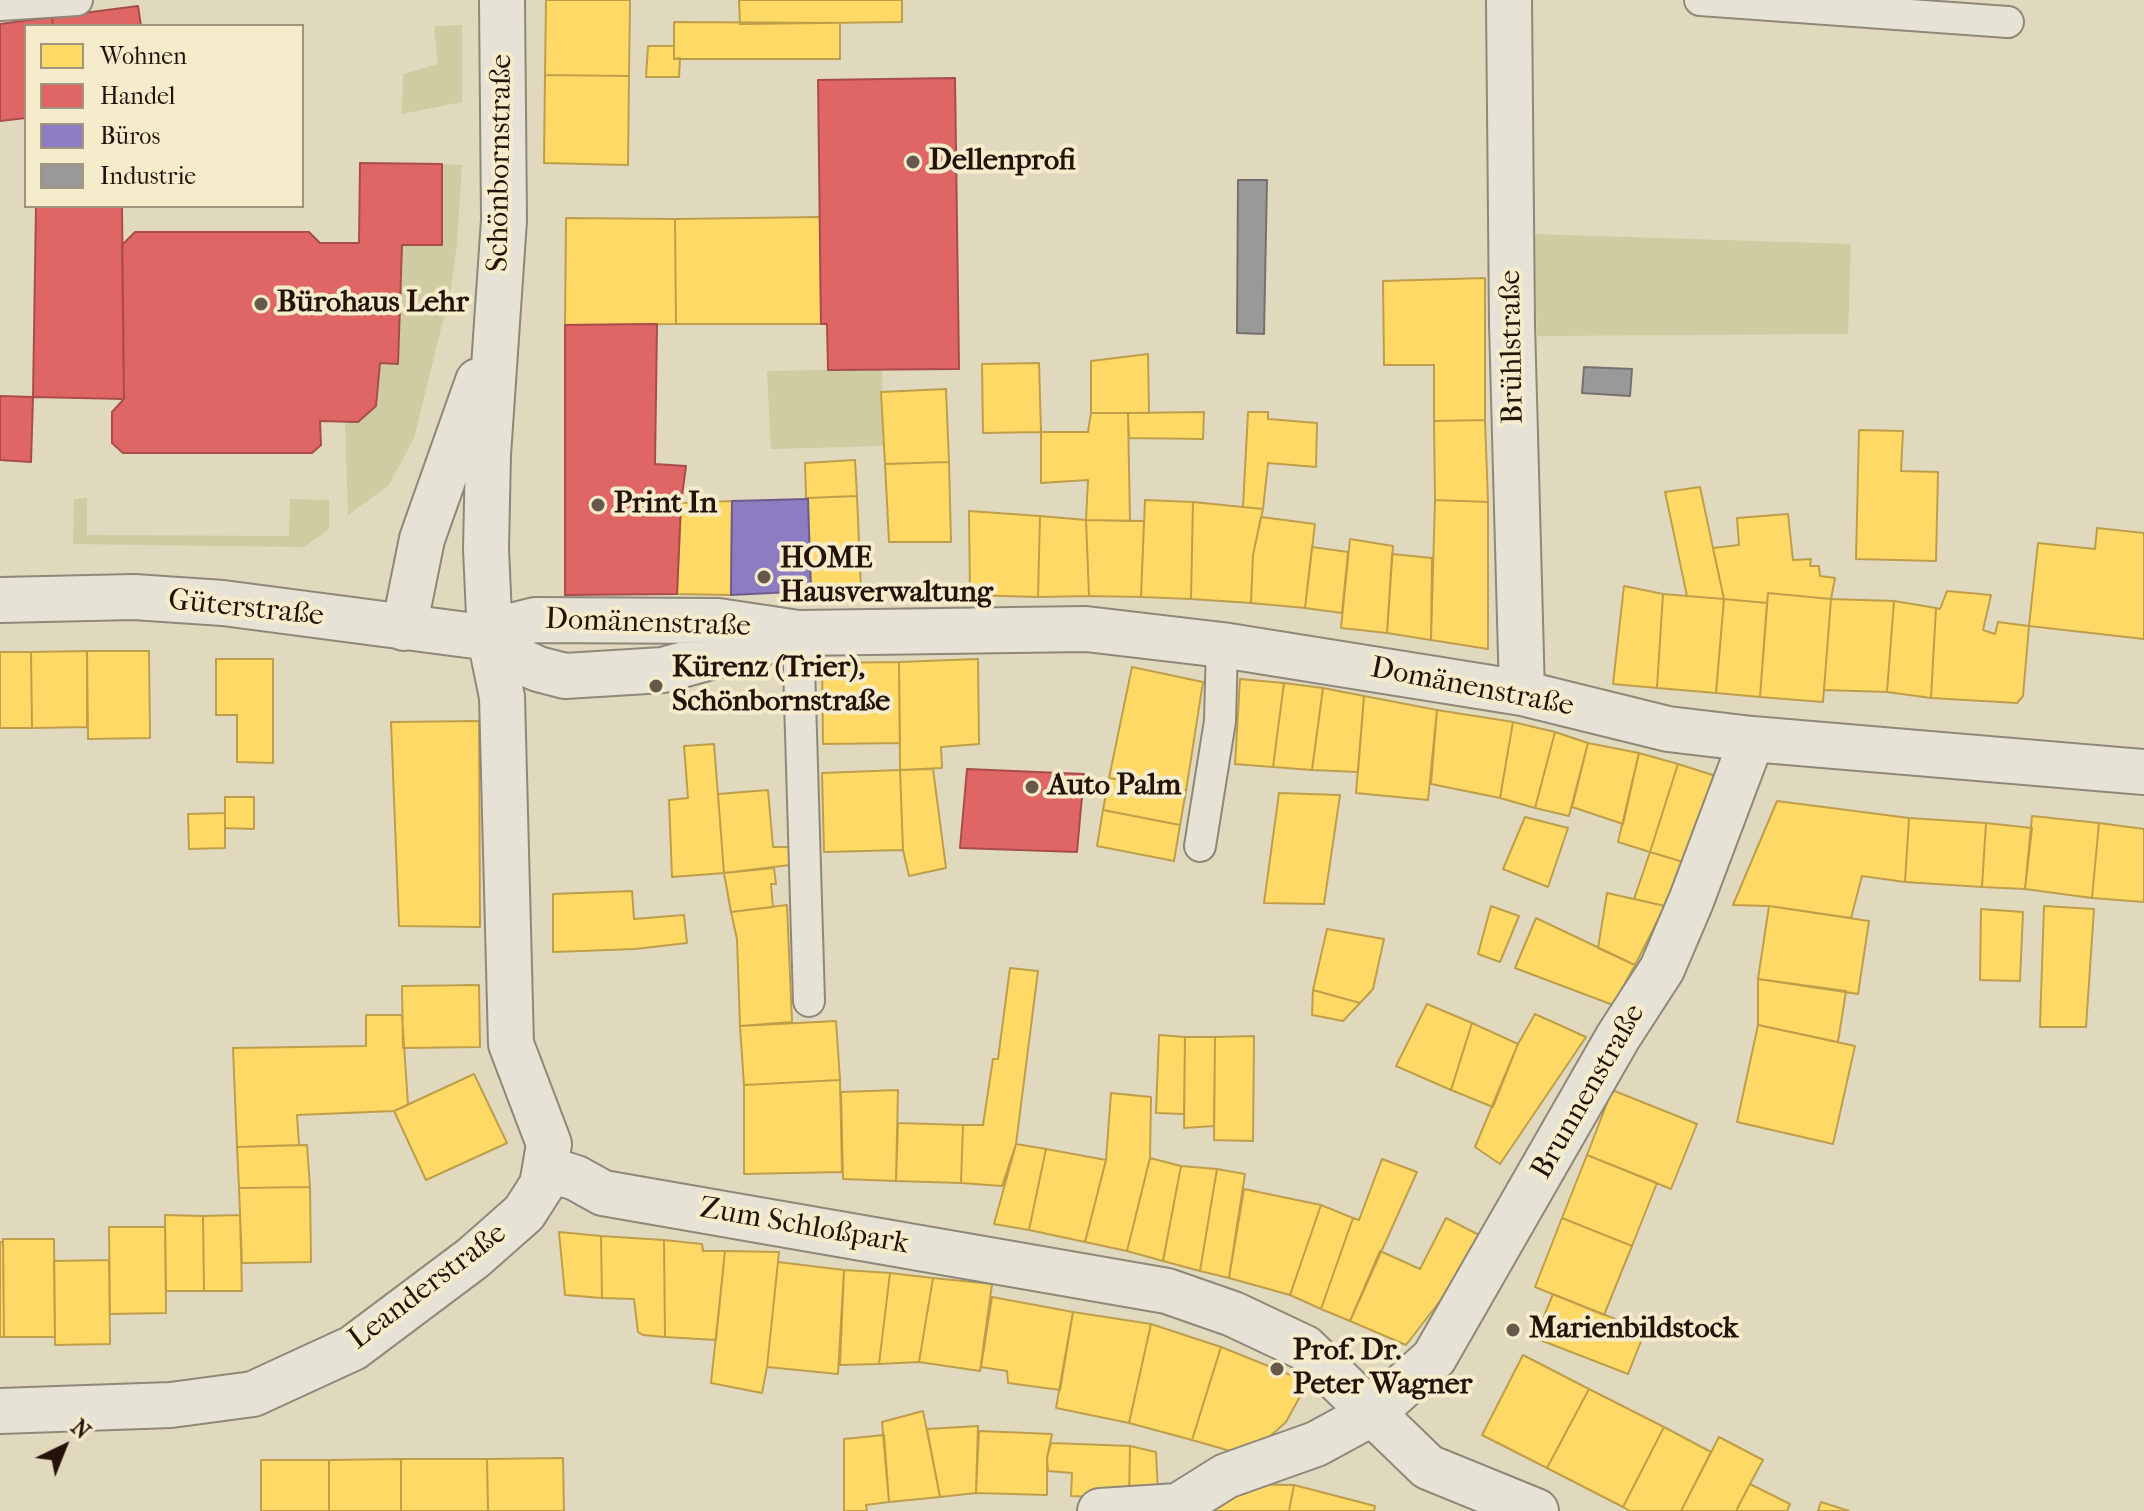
<!DOCTYPE html>
<meta charset="utf-8">
<style>
body{margin:0}
#map{position:relative;width:2144px;height:1511px;overflow:hidden;background:#e0d9be;font-family:"IM FELL French Canon",serif}
canvas{display:block}
.legend{position:absolute;left:24px;top:24px;width:280px;height:184px;box-sizing:border-box;background:#f5eccb;border:2px solid #a2957e;margin:0;padding:10px 14px;list-style:none;font-size:24px;color:#25130b}
.legend li{display:flex;align-items:center;gap:16px;height:40px}
.legend b{width:40px;border:2px solid #a2957e}
.north{position:absolute;left:24px;top:1407px;width:80px;height:80px;-webkit-text-stroke:6px #f5eccb;paint-order:stroke;rotate:43deg;font-size:22px;font-weight:700;line-height:32px;text-align:center;color:#25130b}
.north::after{content:'';display:block;margin:auto;width:28px;height:36px;background:#25130b;clip-path:polygon(50% 0,100% 100%,50% 72%,0 100%)}
</style>
<div id="map">
<canvas width="2144" height="1511"></canvas>
<ul class="legend">
<li><b style="height:22px;background:#ffd966"></b>Wohnen</li>
<li><b style="height:22px;background:#e06666"></b>Handel</li>
<li><b style="height:22px;background:#8e7cc3"></b>Büros</li>
<li><b style="height:22px;background:#999"></b>Industrie</li>
</ul>
<div class="north">N</div>
</div>
<script>
const c = document.querySelector('canvas').getContext('2d');
c.lineJoin = 'round';
function fill(path, color) { c.fillStyle = color; c.fill(path, 'evenodd'); }
function trace(path, color, width, dash) { c.strokeStyle = color; c.lineWidth = width; c.lineCap = dash ? 'butt' : 'round'; c.setLineDash(dash || []); c.stroke(path); }
function label(font, color, halo, rows, align = 'center') {
  c.font = font + ' "IM FELL French Canon",serif'; c.lineWidth = 8; c.setLineDash([]); c.textBaseline = 'middle'; c.strokeStyle = halo; c.fillStyle = color; for (const [text, x, y, turn = 0] of rows) {
    c.save(); c.translate(x, y); c.rotate((+turn || 0) * Math.PI / 180); c.textAlign = isNaN(turn) ? turn : align; if (halo) c.strokeText(text, 0, 0); c.fillText(text, 0, 0); c.restore();
  }
}
const green = new Path2D(`
 M462,25v77l-60,12 1,-40 35,-10 -4,-38z
 M442,164l20,1 -5,78 -6,45 -37,150 -25,47 -41,30 -3,-93h13l22,-59h18l4,-118h40z
 M1533,234l318,10 -3,90 -311,2z
 M882,369l2,77 -113,3 -4,-78z
 M87,498v37l202,1 1,-37 39,1v29l-25,18 -231,-3 1,-45z`);
const homes = new Path2D(`
 M546,0h84l-1,76 -84,-1z
 M739,0h163v22l-162,2z
 M674,22l166,1v36h-166z
 M648,46h26v13l6,-1 -1,19h-33z
 M545,75l84,1 -1,89 -84,-2z
 M820,217l1,107h-145l-1,-105z
 M566,218l109,1 1,105 -111,1z
 M1485,278v142l-51,1v-56h-50l-1,-84z
 M1148,354l1,59h-58v-52z
 M1039,363l2,69 -58,1 -1,-69z
 M946,389l3,73 -64,2 -4,-72z
 M1204,412l-1,27 -74,-1 -1,-25z
 M1248,412h20v7l49,4 -1,44 -48,-4 -5,46 -20,-2z
 M1091,413h37l2,108 -44,-1 2,-40 -47,3v-51h47z
 M1485,420l3,82 -53,-2 -1,-79z
 M1859,430l44,1 -2,40 37,1 -2,89 -80,-2z
 M855,460l2,36 -51,2 -1,-35z
 M949,462l2,80h-62l-4,-78z
 M1700,487l13,61 11,51 -37,-3 -22,-104z
 M857,496l4,94 -50,1 -5,-93z
 M1145,500l48,2 -2,97 -50,-2z
 M1435,500l53,2v147l-57,-9z
 M732,501l-1,94 -54,-1 4,-91z
 M1193,502l70,7 -10,46 -2,48 -60,-4z
 M969,511l71,5 -2,81 -68,-2z
 M1788,514l5,46 18,-1 -1,7h9l1,10 15,2 -4,21 -63,-6 -1,10 -43,-4 -11,-51 26,-3 -2,-27z
 M1040,516l46,4 3,76 -51,1z
 M1261,517l54,7 -10,84 -54,-5 2,-48z
 M1086,520l58,1 -3,76 -52,-1z
 M2097,528l47,5v106l-115,-13 9,-83 57,6z
 M1350,539l43,7 -6,87 -46,-5z
 M1312,547l36,5 -6,61 -37,-5z
 M1392,554l40,4 -1,82 -44,-7z
 M1624,586l39,8 -6,94 -44,-4z
 M1947,591l44,4 -8,35 12,4 3,-12 31,4 -6,70 -6,7 -86,-5 5,-90 4,1z
 M1768,593l63,6 -8,103 -63,-5z
 M1663,594l61,5 -8,94 -59,-5z
 M1724,599l43,4 -7,94 -44,-4z
 M1831,599l63,2 -7,91 -63,-2z
 M1894,601l42,7 -5,90 -44,-6z
 M87,651v76l-55,1 -1,-76z
 M87,651h62l1,87 -62,1z
 M0,652h31l1,76h-32z
 M216,659h57v104l-36,-1v-47h-21z
 M978,659l1,85 -38,3 1,21 -42,2 -1,-108z
 M899,662l1,81 -77,1 -1,-81z
 M1132,667l71,15 -17,109 -77,-13z
 M1240,679l44,4 -11,84 -38,-3z
 M1284,683l39,5 -11,82 -39,-3z
 M1323,688l41,8 -6,76 -46,-2z
 M1364,696l73,14 -9,90 -72,-7z
 M1437,710l76,12 -13,76 -69,-14z
 M479,721l1,206 -81,-1 -8,-204z
 M1513,722l42,10 -20,76 -35,-10z
 M1555,732l33,11 -19,73 -34,-8z
 M1588,743l51,10 -16,71 -51,-17z
 M714,744l10,129 -52,4 -3,-77 19,-2 -4,-52z
 M1639,753l39,11 -28,88 -32,-10z
 M1678,764l38,12 -33,86 -33,-10z
 M933,769l13,99 -37,8 -6,-26 -3,-80z
 M900,770l3,80 -79,2 -2,-79z
 M1109,778l77,13 -6,34 -77,-15z
 M768,790l5,57h16l1,18 -66,8 -6,-79z
 M1279,793l61,2 -16,109 -60,-1z
 M225,797h29v32l-29,-1z
 M1777,801l132,17 -4,64 -43,-6 -11,42 -82,-12 -36,-1z
 M1103,810l77,15 -6,36 -77,-15z
 M225,813v35l-36,1 -1,-35z
 M2032,816l67,7 -7,75 -67,-9z
 M1525,817l43,11 -20,59 -45,-18z
 M1909,818l77,5 -4,64 -77,-5z
 M1986,823l46,5 -7,61 -43,-2z
 M2099,823l45,6v73l-52,-4z
 M1650,852l33,10 -18,44 -31,-7z
 M774,868l2,16h-5l2,23 -42,5 -7,-39z
 M632,891l2,28 50,-4 3,28 -52,6 -82,3v-58z
 M1607,893l58,13 -30,59 -37,-17z
 M787,905l5,117 -52,4 -3,-87 -6,-27z
 M1491,906l28,10 -19,46 -22,-8z
 M1769,906l100,15 -11,73 -100,-15z
 M2044,906l50,3 -8,118h-46z
 M1981,909l42,3 -3,69 -40,-1z
 M1536,918l99,47 -22,40 -98,-37z
 M1327,929l57,10 -11,50 -13,14 -47,-13z
 M1010,968l28,3 -22,173 -14,42 -41,-3 2,-58h20l10,-66h5z
 M1758,979l88,12 -8,51 -80,-17z
 M479,985l1,62 -77,1 -1,-62z
 M1313,990l47,13 -17,18 -31,-6z
 M1427,1004l45,19 -21,67 -55,-24z
 M1535,1014l51,23 -86,127 -25,-17 43,-103z
 M366,1015h36l6,90 -14,6 -97,4 2,30 -62,2 -4,-99 133,-2z
 M836,1021l4,59 -96,5 -4,-59z
 M1472,1023l46,21 -25,63 -42,-17z
 M1758,1025l97,21 -22,98 -96,-22z
 M1159,1035l26,2 -1,77 -28,-1z
 M1254,1036l-1,105 -39,-1 1,-103z
 M1185,1037h30l-1,89 -30,2z
 M474,1074l33,69 -81,37 -32,-69z
 M840,1080l2,92 -98,2v-89z
 M898,1090l-2,91 -53,-2 -2,-87z
 M1612,1090l85,34 -26,65 -84,-34z
 M1111,1093l40,4 -1,61 -23,93 -42,-9 21,-82z
 M898,1123l65,2 -2,58 -65,-2z
 M1016,1144l30,5 -17,81 -35,-6z
 M307,1145l3,42 -71,1 -2,-41z
 M1046,1149l60,11 -21,82 -56,-12z
 M1587,1155l70,28 -25,63 -70,-28z
 M1150,1158l31,8 -18,95 -36,-10z
 M1382,1159l35,13 -67,149 -29,-12 32,-91 6,2z
 M1181,1166l36,3 -17,102 -37,-10z
 M1217,1169l28,5 -16,104 -29,-7z
 M310,1187l1,75 -69,1 -3,-75z
 M1244,1189l77,16 -31,90 -61,-17z
 M1321,1205l32,13 -32,91 -31,-14z
 M165,1215l38,1 1,75h-38z
 M240,1215l2,76h-38l-1,-75z
 M1446,1218l37,19 -26,42 -51,66 -56,-24 30,-70 40,18z
 M1562,1218l70,28 -28,69 -69,-28z
 M109,1227h56l1,86 -56,1z
 M559,1232l42,4 1,62 -37,-3z
 M601,1236l63,4 1,97 -22,-2 -5,-3 -4,-33 -32,-1z
 M3,1239h51l1,98h-51z
 M664,1240l38,4 1,7h22l-9,89 -51,-3z
 M0,1242h3l1,95h-4z
 M725,1251l54,1 -12,115 -5,26 -51,-10z
 M109,1260l1,84 -55,1 -1,-84z
 M778,1262l66,8 -6,104 -71,-7z
 M844,1270l46,3 -11,91 -39,1z
 M890,1273l43,5 -14,84 -40,2z
 M933,1278l59,6 -12,87 -61,-9z
 M1553,1294l92,37 -17,43 -93,-36z
 M992,1297l81,15 -13,78 -52,-7 -1,-12 -26,-4z
 M1073,1312l78,12 -22,99 -73,-15z
 M1151,1324l70,23 -29,93 -63,-17z
 M1221,1347l87,35 -22,40 -38,34 -56,-16z
 M1523,1355l66,34 -42,79 -65,-33z
 M1589,1389l75,38 -41,80 -76,-39z
 M923,1411l17,86 -51,5 -7,-80z
 M978,1426l-2,67 -36,4 -13,-68z
 M1664,1427l47,25 -30,59h-51l-7,-4z
 M979,1431l73,3 -5,24v37l-71,-2z
 M884,1435l5,67 -23,3 1,6h-23v-72z
 M1719,1437l44,23 -13,24 -14,27h-55z
 M1051,1443l79,3 -1,52 -58,-2 1,-23 -24,-2 -1,-13z
 M1130,1446l26,6 2,41 -29,5z
 M563,1458l1,53h-76l-1,-52z
 M401,1459v52h-72v-51z
 M401,1459h86l1,52h-87z
 M261,1460h68v51h-68z
 M1235,1484l59,1 -5,26h-83z
 M1750,1484l40,20 -3,7h-51z
 M1294,1485l81,21 -1,5h-85z
 M1821,1502l28,9h-31z`);
const shops = new Path2D(`
 M138,6l3,20h-88l-1,-9z
 M52,17l1,9h-27v92l-26,3v-97z
 M955,78l4,291 -131,1 -1,-46h-6l-3,-244z
 M360,163l82,1v81h-40l-4,119 -18,-1 -4,43 -18,16 -38,-1 1,24 -9,8h-189l-11,-10v-31l12,-13 -2,-154 13,-13h174l11,11h39z
 M36,206h86l2,193 -91,-2z
 M657,324l-2,140 31,2 -5,37 -4,91 -112,1v-270z
 M0,396l33,1 -2,65 -31,-2z
 M967,769l117,5 -7,78 -117,-4z`);
const offices = new Path2D(`
 M808,499l3,92 -80,4 1,-94z`);
const industry = new Path2D(`
 M1238,180h29l-3,154 -27,-1z
 M1584,367l48,2 -2,27 -48,-3z`);
const service = new Path2D(`
 M1700,0l308,22
 M0,5l77,-5
 M798,633l11,368
 M1200,846l20,-125 2,-76`);
const minor = new Path2D(`
 M502,0l2,220 -16,235 -2,94 4,89 12,59 9,347 38,100 -4,24 31,10 27,15 564,98 66,23 72,34 123,119 108,44
 M1509,0l3,324 10,369
 M0,600l134,-3 89,6 267,35
 M404,628l18,-89 56,-158
 M490,638l25,-13 20,-5 183,1 80,12 288,-4 136,16 300,48 146,36 84,10 392,33
 M490,638l24,20 24,11 27,7 98,-6 121,-33
 M0,1411l171,-6 82,-11 100,-46 120,-90 51,-45 18,-28 3,-17
 M1100,1511l78,-5 48,-30 90,-32 57,-31 61,-55 184,-321 44,-68 29,-68 61,-162`);
const markers = [
 [913,162,8,"#66584a"],
 [261,304,8,"#66584a"],
 [598,505,8,"#66584a"],
 [764,577,8,"#66584a"],
 [656,686,8,"#66584a"],
 [1032,787,8,"#66584a"],
 [1513,1330,8,"#66584a"],
 [1277,1369,8,"#66584a"]
];
const poiNames = [
 ["Dellenprofi",929,162],
 ["Bürohaus Lehr",277,304],
 ["Print In",614,505],
 ["HOME",780,560],
 ["Hausverwaltung",780,594],
 ["Kürenz (Trier),",672,669],
 ["Schönbornstraße",672,703],
 ["Auto Palm",1048,787],
 ["Marienbildstock",1529,1330],
 ["Prof. Dr.",1293,1352],
 ["Peter Wagner",1293,1386]
];
const streetNames = [
 ["Schönbornstraße",501,163,-89],
 ["Brühlstraße",1513,347,-91],
 ["Güterstraße",246,609,6],
 ["Domänenstraße",648,624,2],
 ["Domänenstraße",1472,688,11],
 ["Brunnenstraße",1589,1092,-60],
 ["Zum Schloßpark",804,1227,10],
 ["Leanderstraße",428,1287,-37]
];
fill(green, '#cecca0');
fill(homes, '#ffd966');
trace(homes, '#be9e4b', 2);
fill(shops, '#e06666');
trace(shops, '#a84d4b', 2);
fill(offices, '#8e7cc3');
trace(offices, '#6e5c8c', 2);
fill(industry, '#999');
trace(industry, '#76716e', 2);
trace(service, '#8f8879', 34);
trace(minor, '#8f8879', 48);
trace(service, '#e6e2d5', 30);
trace(minor, '#e6e2d5', 44);
for (const [x, y, r, color] of markers) { const dot = new Path2D(); dot.arc(x, y, r, 0, 2 * Math.PI); c.fillStyle = color; c.fill(dot); trace(dot, '#f5eccb', 3); }
label('bold 30px', '#25130b', '#f5eccb', poiNames, 'left');
label('30px', '#25130b', '#f5eccb', streetNames);
</script>
